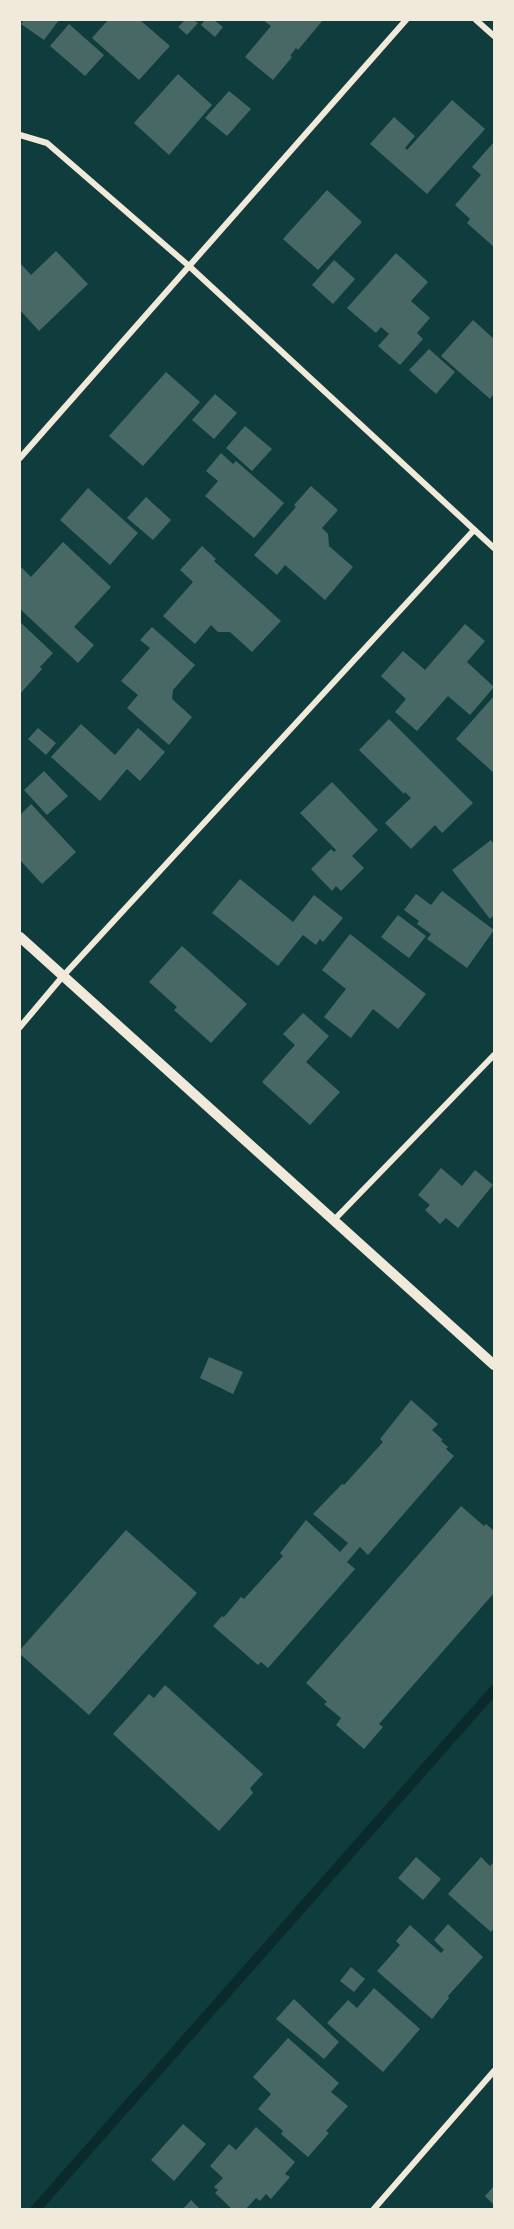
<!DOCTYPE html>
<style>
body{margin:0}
#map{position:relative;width:514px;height:2229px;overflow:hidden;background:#0f3d3e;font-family:Spectral,serif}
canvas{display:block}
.frame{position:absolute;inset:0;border:21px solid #f1e9da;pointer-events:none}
</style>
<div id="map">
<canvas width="514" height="2229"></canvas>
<div class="frame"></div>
</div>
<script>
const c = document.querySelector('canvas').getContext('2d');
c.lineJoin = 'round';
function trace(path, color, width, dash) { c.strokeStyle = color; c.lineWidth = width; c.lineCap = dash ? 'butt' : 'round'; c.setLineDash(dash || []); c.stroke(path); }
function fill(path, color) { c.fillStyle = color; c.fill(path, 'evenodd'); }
const stream = new Path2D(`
 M35,2210l459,-520`);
const building = new Path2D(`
 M24,20h35l-15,20 -23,-16z
 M108,20h32l30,26 -31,34 -47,-42z
 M185,20h8l5,3 -11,12 -9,-8z
 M205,20h9l9,7 -8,10 -14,-12z
 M263,20h60l-25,30 -2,-2 -6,8 2,1 -19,23 -28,-23 26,-31z
 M69,24l35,31 -19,21 -35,-30z
 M178,74l34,31 -43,50 -35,-32z
 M229,91l22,18 -24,27 -22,-18z
 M452,100l33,29 -58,65 -57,-50 24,-27 21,19 -10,12 2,2z
 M494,142v105l-27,-24 3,-4 -15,-14 26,-30 -9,-8z
 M327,190l35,32 -44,48 -35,-31z
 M56,251l32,33 -49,47 -19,-21v-47l11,12z
 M396,253l32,29 -17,19 19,17 -13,15 6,6 -23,26 -22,-19 11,-12 -8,-7 -5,6 -29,-25z
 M334,260l21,19 -22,25 -21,-19z
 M473,320l21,19v54l-4,6 -49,-43z
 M429,349l26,23 -19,22 -27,-24z
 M166,372l34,30 -57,64 -34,-30z
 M215,394l22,19 -23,26 -22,-19z
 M245,426l27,23 -20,22 -26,-23z
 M221,453l12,11 3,-3 48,42 -30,35 -49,-42 13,-15 -12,-10z
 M311,486l27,24 -16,18 6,6 1,12 24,21 -28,33 -40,-35 -8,10 -23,-20 42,-48 -2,-2z
 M88,488l50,45 -28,32 -50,-45z
 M146,497l25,23 -18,20 -26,-22z
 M63,542l48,45 -37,40 20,18 -16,18 -58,-54v-43l11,11z
 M202,546l14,13 -2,2 67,60 -29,31 -22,-20h-12l-7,-7 -16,19 -32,-28 30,-34 -13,-12z
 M20,622l33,31 -13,14 2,2 -22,25z
 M465,624l20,17 -18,21 27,25 -24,28 -22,-19 -31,35 -22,-19 11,-13 -25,-23 22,-25 22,19z
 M152,627l43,38 -22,25 -1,9 20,18 -23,28 -42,-37 11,-13 -17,-14 29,-33 -10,-8z
 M494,696v77l-38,-34z
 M389,719l84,84 -31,30 -7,-8 -24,24 -26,-26 26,-25 -6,-6 -1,2 -45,-44z
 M81,724l34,31 23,-27 27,24 -25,29 -13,-12 -27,32 -49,-44z
 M38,728l18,15 -10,12 -18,-16z
 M44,771l24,25 -21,19 -23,-25z
 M332,782l46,48 -26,26 12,12 -23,23 -5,-5 -4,5 -21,-22 20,-20 3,3 2,-2 -36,-37z
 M31,804l45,48 -34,32 -22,-24v-45z
 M491,840l3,5v70l-4,4 -38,-49z
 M240,879l53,43 21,-27 29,23 -20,24 -3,-3 -4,6 -13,-10 -25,31 -66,-53z
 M442,891l52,39 -27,38 -40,-29 4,-5 -14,-10 2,-3 -15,-11 12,-16 15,11z
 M398,915l28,21 -17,22 -28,-21z
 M350,934l76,60 -28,35 -25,-20 -22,29 -27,-21 22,-28 -24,-19z
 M182,946l65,58 -36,39 -37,-33 3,-3 -28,-25z
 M303,1013l26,23 -23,26 34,30 -30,33 -48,-43 33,-37 -12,-11z
 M441,1168l21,18 13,-16 18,15 -35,43 -12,-10 -6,6 -15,-14 5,-5 -12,-10z
 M209,1357l34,15 -10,22 -33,-16z
 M411,1400l27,24 -6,6 11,10 -2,1 7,6 -2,2 8,7 -86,99 -8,-8 -13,15 8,7 -87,99 -7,-6 -3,3 -45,-39 9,-10 2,1 17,-20 3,2 39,-43 -3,-3 26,-33 34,32 8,-9 -35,-29 29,-30 2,1 39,-43 -3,-3z
 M461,1506l23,20 2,-2 8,7v62l-115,131 4,3 -19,22 -28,-24 5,-7 -17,-14 3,-2 -21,-19z
 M126,1530l71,63 -108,122 -69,-61v-4z
 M165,1685l98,89 -13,14 3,5 -34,38 -106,-97 36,-40 5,4z
 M416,1857l25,22 -18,21 -25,-22z
 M481,1857l9,9 4,-4v66l-3,4 -43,-38z
 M448,1924l35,33 -35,39 1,2 -17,21 -55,-48 23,-26 -4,-4 14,-16 31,28 3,-3 -10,-10z
 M351,1967l14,12 -11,13 -14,-11z
 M374,1988l46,41 -37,43 -56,-49 21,-23 9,8z
 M294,1999l45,43 -15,17 -48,-40z
 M288,2038l51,45 -8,9 17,14 -22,25 3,2 -21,24 -27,-23 2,-3 -25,-22 13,-15 -18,-17z
 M183,2124l23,20 -32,37 -23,-21z
 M256,2127l39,35 -10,12 5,3 -19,22 -5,-5 -6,7 -4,-3 -11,12h-12l-18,-17 3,-3 -4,-3 9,-9 -13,-12 19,-22 7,6z
 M494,2186v19l-9,-9z
 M191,2200l10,10h-19z`);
const minor = new Path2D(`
 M476,20l18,16
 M20,135l27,8 142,123 305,282
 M20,458l386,-438
 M20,1027l43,-51 411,-446
 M334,1220l160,-165
 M373,2210l121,-139`);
const tertiary = new Path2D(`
 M20,937l474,428`);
trace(stream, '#0a2a2b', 10);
fill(building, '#486865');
trace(minor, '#f1e9da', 6);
trace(tertiary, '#f1e9da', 10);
</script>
